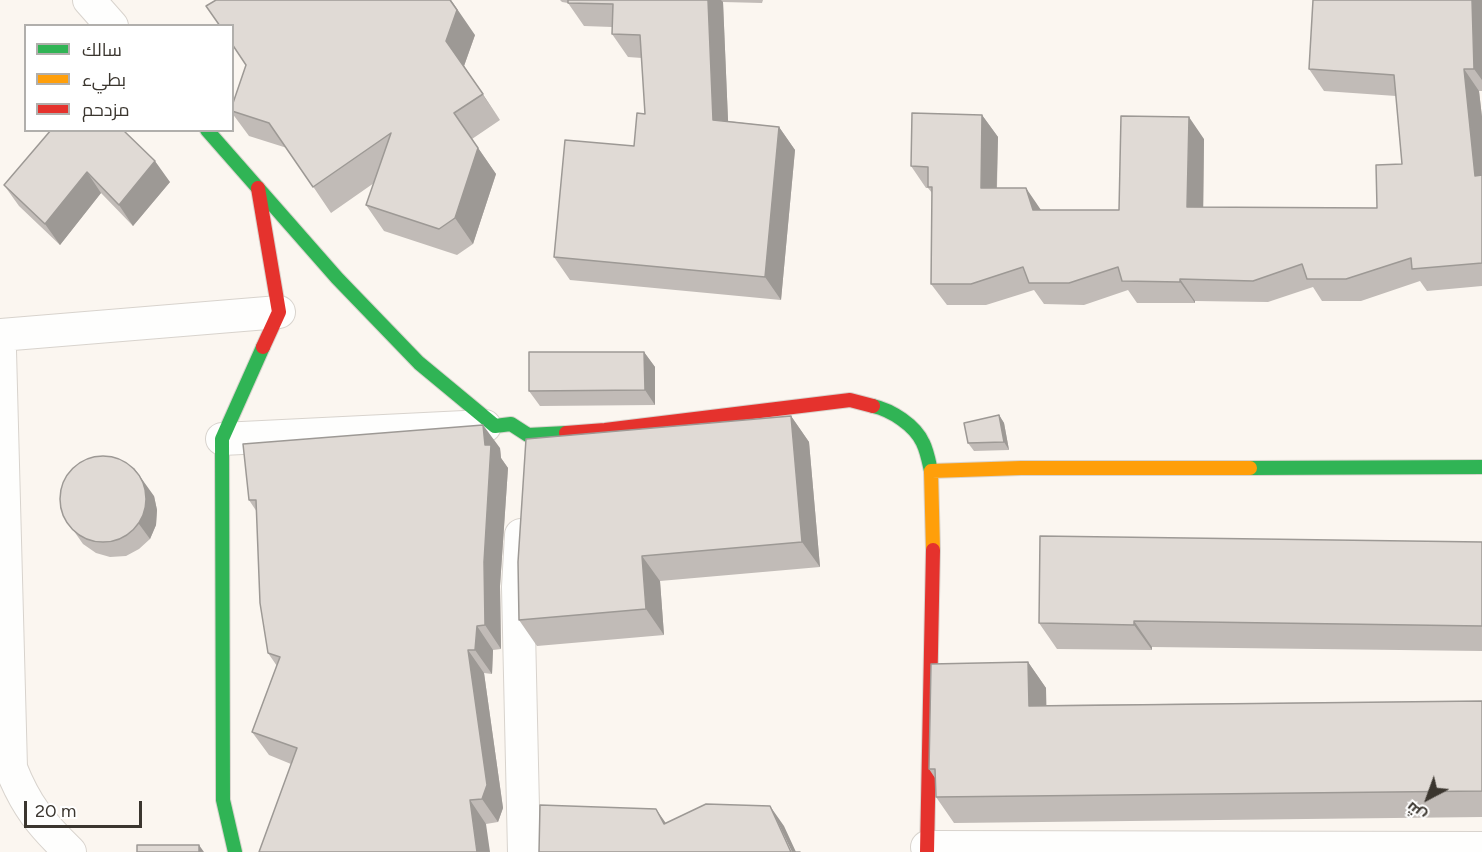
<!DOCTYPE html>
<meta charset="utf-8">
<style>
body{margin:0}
#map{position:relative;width:1482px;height:852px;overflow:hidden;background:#fbf6f0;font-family:Figtree,Cairo,sans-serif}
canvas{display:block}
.legend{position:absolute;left:24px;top:24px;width:210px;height:108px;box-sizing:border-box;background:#fff;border:2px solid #b1afac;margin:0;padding:8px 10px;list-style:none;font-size:18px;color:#3b362f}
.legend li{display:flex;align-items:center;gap:12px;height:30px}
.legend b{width:30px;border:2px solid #b1afac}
.north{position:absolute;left:1398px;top:768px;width:60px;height:60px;-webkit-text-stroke:4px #fff;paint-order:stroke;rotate:221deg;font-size:16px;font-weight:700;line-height:24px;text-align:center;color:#3b362f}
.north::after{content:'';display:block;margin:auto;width:21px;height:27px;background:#3b362f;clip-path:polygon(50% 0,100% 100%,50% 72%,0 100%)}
.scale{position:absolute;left:24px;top:801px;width:118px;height:27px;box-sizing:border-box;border:3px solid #3b362f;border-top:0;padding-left:8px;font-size:18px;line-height:21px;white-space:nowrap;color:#3b362f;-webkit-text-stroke:4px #fff;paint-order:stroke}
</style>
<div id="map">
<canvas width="1482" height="852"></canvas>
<ul class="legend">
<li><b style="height:8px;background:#30b455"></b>سالك</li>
<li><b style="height:8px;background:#ff9f0a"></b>بطيء</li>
<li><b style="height:8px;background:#e5322d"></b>مزدحم</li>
</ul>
<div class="north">ش</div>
<div class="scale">20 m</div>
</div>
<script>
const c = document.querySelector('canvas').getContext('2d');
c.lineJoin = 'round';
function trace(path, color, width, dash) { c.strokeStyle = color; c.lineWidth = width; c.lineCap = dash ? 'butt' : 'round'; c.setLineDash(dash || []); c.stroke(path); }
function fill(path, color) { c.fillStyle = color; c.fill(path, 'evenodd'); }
const street = new Path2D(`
 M89,0l23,26
 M0,335l279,-23
 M0,351l11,417c15,38 30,56 59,84
 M222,439l263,-13
 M521,535l-3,52 6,265
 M927,847l555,1`);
const fast = new Path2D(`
 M207,130l130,148 82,85 76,63 16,-2 17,11 38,-2
 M873,406c18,4 42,19 50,37 4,8 6,19 8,28
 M1250,468l232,-1
 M235,852l-12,-52 -1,-361 41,-92`);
const slow = new Path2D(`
 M933,550l-2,-79 90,-3h229`);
const jam = new Path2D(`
 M258,188l21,124 -16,35
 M566,433l39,-3 245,-30 23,6
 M927,852l6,-302`);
const wall = new Path2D(`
 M560,0h203l-1,3 -39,-1 5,119 51,6 16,23 -14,150 -211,-20 -16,-23 80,-111 11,-32 -3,-56 -14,-1 -16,-23v-7l-28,-1 -16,-23 -6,-1z
 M1482,0v91h-3l3,26v169l-55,5 -7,-10 -59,20h-39l-9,-14 -45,15 -73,-1v2h-58l-9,-13 -44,15 -40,-1 -10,-14 -48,15h-39l-16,-21 1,-91 -4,-5h-2l-15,-22 71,-51 16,22 -1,51 44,22h78l85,-71 -1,68 174,1 25,-44 -6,-68 -72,-5 -15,-22z
 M475,35l-11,31 36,54 -28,19 24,35 -23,70 -16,11 -73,-24 -18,-26 8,-22 -43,30 -44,-65 -38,-12 -17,-23v-7l14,-41z
 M51,130l119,52 -37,44 -32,-33 -41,52 -41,-39 -15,-21z
 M644,352l11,15v38l-115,1 -11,-15z
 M999,415l5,8 5,27 -35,1 -6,-8z
 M791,416l18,26 11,125 -160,14 4,54 -127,11 -18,-26z
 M500,448l1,10 7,10 -8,118 1,63 -8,1 -1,24 -8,-1 19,135 -5,14 -12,2 -195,-60 -22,-9 -17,-23 25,-66 -9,-13 -11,-141 -8,-12z
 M154,496l3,14 -1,15 -6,14 -11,10 -13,7 -16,1 -14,-4 -13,-9 -19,-27z
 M1482,542v109l-330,-4v3l-95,-1 -18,-26z
 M1028,662l18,26v17l436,-4v116l-528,6 -18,-26 -1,-19 -6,-9z`);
const shadedWall = new Path2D(`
 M451,0l24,35 -11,31 36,54 -54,-79z
 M708,0h13l2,2 6,141 -16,-23z
 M1472,0h10v80l-8,-11z
 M1464,69l15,22 3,26v69l-7,-10z
 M454,113l42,61 -23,70 -18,-26z
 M982,115l16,22 -2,72 -15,-21z
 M1189,117l15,22 -1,89 -16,-21z
 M779,127l16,23 -14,150 -16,-23z
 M155,161l15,21 -37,44 -14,-21z
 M87,172l14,21 -41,52 -15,-21z
 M1026,188l15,22h-8z
 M1180,279l15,22v2l-15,-21z
 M644,352l11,15v38l-10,-15z
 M999,415l5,8 5,27 -5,-8z
 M791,416l18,26 11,125 -18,-25z
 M483,425l17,23 1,10 7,10 -8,118 1,63 -16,-24 -1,-63 1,-117z
 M134,468l20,28 3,14 -1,15 -6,14 -11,-15z
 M642,556l18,25 4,54 -18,-26z
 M1134,621l18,26v3l-18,-25z
 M477,626l16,24 -1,24 -17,-24z
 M468,650l16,23 19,135 -5,14 -16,-23z
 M1028,662l18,26 1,43 -18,-25z
 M470,800l16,24 4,28h-13z
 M770,806l14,20 12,26h-4z
 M656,809l14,20 -6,-5z
 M199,845l5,7h-5z`);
const building = new Path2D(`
 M216,0h234l7,10 -11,31 37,53 -29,19 24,35 -23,70 -16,11 -73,-24 25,-72 -78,54 -44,-64 -37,-12v-5l14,-41 -14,-21v-18h-12l-14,-20z
 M568,0h140l5,120 66,7 -14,150 -211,-20 11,-117 69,6 3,-33 8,1 -5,-79 -28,-1 1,-30 -45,-1z
 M1313,0h159l2,69h-10l11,107 7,-1v88l-70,6 -1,-11 -65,21h-39l-5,-15 -49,17 -73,-2v3l-58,-1 -4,-14 -49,16h-40l-6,-16 -52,17h-40l1,-97h-4v-20l-17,-1 1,-53 70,2 -1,73h45l7,22h86l2,-94 68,1 -2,90 190,1 -1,-43 26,-1 -8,-89 -85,-6z
 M51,130h72l32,31 -36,44 -32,-33 -42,52 -41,-39z
 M529,352h115l1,38 -116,1z
 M999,415l5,27 -36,1 -4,-20z
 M791,416l11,126 -160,14 4,53 -127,11 -1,-58 8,-123z
 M483,425l2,20h6l-7,117 1,63 -8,1 -2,24h-7l19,135 -5,14 -12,1 7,52h-218l38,-104 -45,-16 28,-75 -12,-4 -8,-50 -4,-103h-7l-6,-56z
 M60 499a43 43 0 1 1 86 0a43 43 0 1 1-86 0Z
 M1040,536l442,6v84l-348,-5v4l-95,-2z
 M1028,662l1,44 453,-5v90l-546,6 -1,-28h-6l2,-105z
 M706,804l64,2 21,46h9h-261l1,-47 116,4 8,15z
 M137,845h62v7h-62z`);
trace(street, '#d8d3cd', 34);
trace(fast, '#d8d3cd', 16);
trace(slow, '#d8d3cd', 16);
trace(jam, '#d8d3cd', 16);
trace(street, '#fefefd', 32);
trace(fast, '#30b455', 14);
trace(slow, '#ff9f0a', 14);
trace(jam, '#e5322d', 14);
fill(wall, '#c1bbb7');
fill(shadedWall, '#9d9995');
fill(building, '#e0dad5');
trace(building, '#9d9995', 1.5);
</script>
